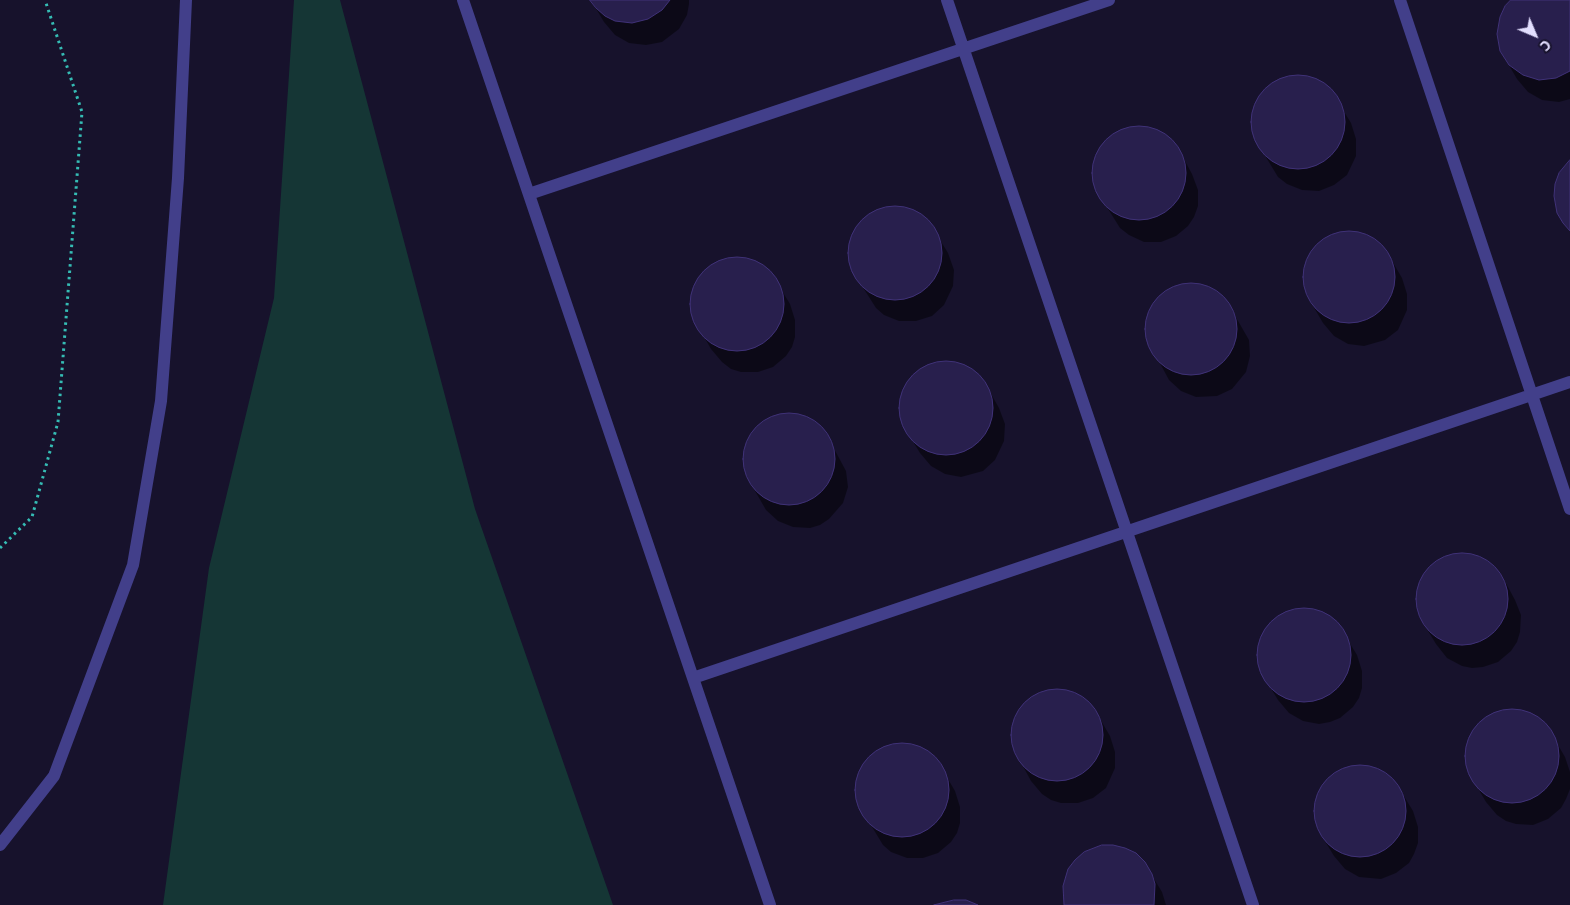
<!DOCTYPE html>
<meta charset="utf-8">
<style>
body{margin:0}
#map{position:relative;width:1570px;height:905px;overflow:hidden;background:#17122c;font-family:"Open Sans",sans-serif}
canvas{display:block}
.north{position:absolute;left:1510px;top:10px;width:50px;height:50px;-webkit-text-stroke:4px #17122c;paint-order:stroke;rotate:135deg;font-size:14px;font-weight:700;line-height:20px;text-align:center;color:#e2defe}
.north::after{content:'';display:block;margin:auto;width:18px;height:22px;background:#e2defe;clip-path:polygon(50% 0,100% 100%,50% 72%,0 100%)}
</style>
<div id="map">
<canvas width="1570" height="905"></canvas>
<div class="north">С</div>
</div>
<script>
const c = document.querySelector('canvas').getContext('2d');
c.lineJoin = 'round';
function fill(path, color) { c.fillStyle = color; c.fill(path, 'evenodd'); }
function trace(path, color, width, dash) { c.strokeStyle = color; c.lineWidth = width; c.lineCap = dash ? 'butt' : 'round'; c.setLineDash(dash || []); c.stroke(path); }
const green = new Path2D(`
 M294,0h46l135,509 138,396h-450l46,-337 65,-270z`);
const shadow = new Path2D(`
 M591,0h98v4l-2,11 -8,14 -17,13 -16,3 -17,-2 -14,-8 -11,-13z
 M1514,0h56v99l-11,3 -17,-2 -14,-8 -11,-13 -14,-24z
 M1290,78h18l15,7 14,15 14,23 5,16v17l-9,19 -13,10 -15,6 -17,-1 -15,-6 -9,-7 -20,-33 -5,-15 1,-17 7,-16 13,-12z
 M1138,128l17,3 15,9 9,10 13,24 6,16v16l-4,11 -6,9 -12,10 -15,6h-17l-15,-7 -9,-7 -20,-32 -5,-16v-17l8,-16 13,-12 10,-5z
 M888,208h17l16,7 13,15 14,23 6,17 -1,16 -9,19 -12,11 -16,5h-17l-15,-6 -8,-7 -21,-33 -5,-16 1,-17 7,-16 13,-12z
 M1341,233h18l16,7 13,14 14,24 5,16v16l-9,20 -13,10 -21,6 -16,-2 -14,-8 -11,-13 -14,-24 -5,-15 1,-17 7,-16 13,-12z
 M729,259l18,1 16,7 13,14 14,23 5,16v17l-3,10 -6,9 -13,11 -15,5h-17l-10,-3 -9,-7 -11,-13 -13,-23 -6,-16 1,-17 7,-16 13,-12z
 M1196,284l16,5 14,11 23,40 1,16 -4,16 -14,17 -15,7 -21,1 -15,-6 -12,-11 -21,-39 -2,-17 5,-17 12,-13 15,-8z
 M939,363h17l16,7 14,15 13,23 6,16 -1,17 -9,19 -12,11 -22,6 -16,-3 -14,-8 -11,-13 -14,-23 -5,-16 1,-17 7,-16 13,-12z
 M782,415h17l16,7 9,8 22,41 2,16 -5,16 -14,16 -9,6 -10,3 -17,-1 -15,-6 -12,-11 -19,-33 -3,-11 1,-17 7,-16 13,-12z
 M1455,554l17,1 16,7 14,14 13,24 6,15 -1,17 -3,10 -6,9 -13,11 -15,5 -11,1 -10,-2 -15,-8 -11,-14 -14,-23 -5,-16 1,-17 7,-16 14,-12z
 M1302,609l18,3 15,9 8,11 14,23 5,16v17l-3,10 -6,9 -13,11 -10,4 -11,2 -16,-3 -14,-8 -11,-13 -14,-23 -5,-16 1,-17 7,-16 13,-12z
 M1050,690l17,1 11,4 9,6 9,11 14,24 5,16v16l-9,20 -13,10 -15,5h-17l-10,-3 -9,-6 -11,-13 -13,-24 -6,-16 1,-17 7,-15 13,-12z
 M1504,711l18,1 16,7 13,14 14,24 5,15v17l-4,10 -5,9 -13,11 -15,6 -17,-1 -10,-3 -9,-6 -11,-13 -14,-24 -5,-16 1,-17 7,-15 13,-12z
 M895,745l17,1 16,7 13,14 14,24 5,16v16l-3,10 -6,9 -13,11 -15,5h-16l-16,-6 -8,-7 -20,-33 -6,-16 1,-17 7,-15 13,-12z
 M1352,766h18l16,7 13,15 14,23 5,16v16l-4,11 -5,9 -13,10 -15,6 -22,-2 -14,-8 -11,-13 -14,-23 -5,-16 1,-17 7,-16 8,-9 10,-6z
 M1148,869l14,23 4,13h-99z`);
const building = new Path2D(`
 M590,0h80l-8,10 -14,9 -16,4 -17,-2 -10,-5 -9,-8z
 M1511,0h59v71l-14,7 -17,2 -16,-5 -14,-10 -9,-14 -3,-17 3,-17 5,-11z
 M1251 122a47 47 0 1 1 94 0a47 47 0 1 1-94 0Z
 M1092 173a47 47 0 1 1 94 0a47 47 0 1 1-94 0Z
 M1570,160v71l-7,-8 -6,-10 -3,-17 1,-12 4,-11z
 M848 253a47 47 0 1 1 94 0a47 47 0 1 1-94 0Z
 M1303 277a46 46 0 1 1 92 0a46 46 0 1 1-92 0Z
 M690 304a47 47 0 1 1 94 0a47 47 0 1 1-94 0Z
 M1145 329a46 46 0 1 1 92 0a46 46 0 1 1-92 0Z
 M899 408a47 47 0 1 1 94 0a47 47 0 1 1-94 0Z
 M743 459a46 46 0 1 1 92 0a46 46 0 1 1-92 0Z
 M1416 599a46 46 0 1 1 92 0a46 46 0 1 1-92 0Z
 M1257 655a47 47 0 1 1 94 0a47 47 0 1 1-94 0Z
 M1011 735a46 46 0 1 1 92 0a46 46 0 1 1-92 0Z
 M1465 756a47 47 0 1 1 94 0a47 47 0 1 1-94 0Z
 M855 790a47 47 0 1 1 94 0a47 47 0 1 1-94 0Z
 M1314 811a46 46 0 1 1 92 0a46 46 0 1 1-92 0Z
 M1102,845h11l12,3 11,5 9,9 7,12 3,10 -1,21h-90l-1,-19 5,-17 7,-9 9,-8z
 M954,900h12l12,5h-44z`);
const path = new Path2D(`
 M0,548l32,-31 26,-95 24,-310 -37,-112`);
const service = new Path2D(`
 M463,0l307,905
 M947,0l306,905
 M1400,0l170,509
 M529,194l580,-194
 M693,678l877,-296`);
const minor = new Path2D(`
 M0,845l54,-69 79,-211 28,-164 17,-223 8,-178`);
fill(green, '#153635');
fill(shadow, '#0007');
fill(building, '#281f4d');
trace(building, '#403278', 1);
trace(path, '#35bcb4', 3, [2.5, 4]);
trace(service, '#423f8a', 12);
trace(minor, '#423f8a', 12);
</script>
